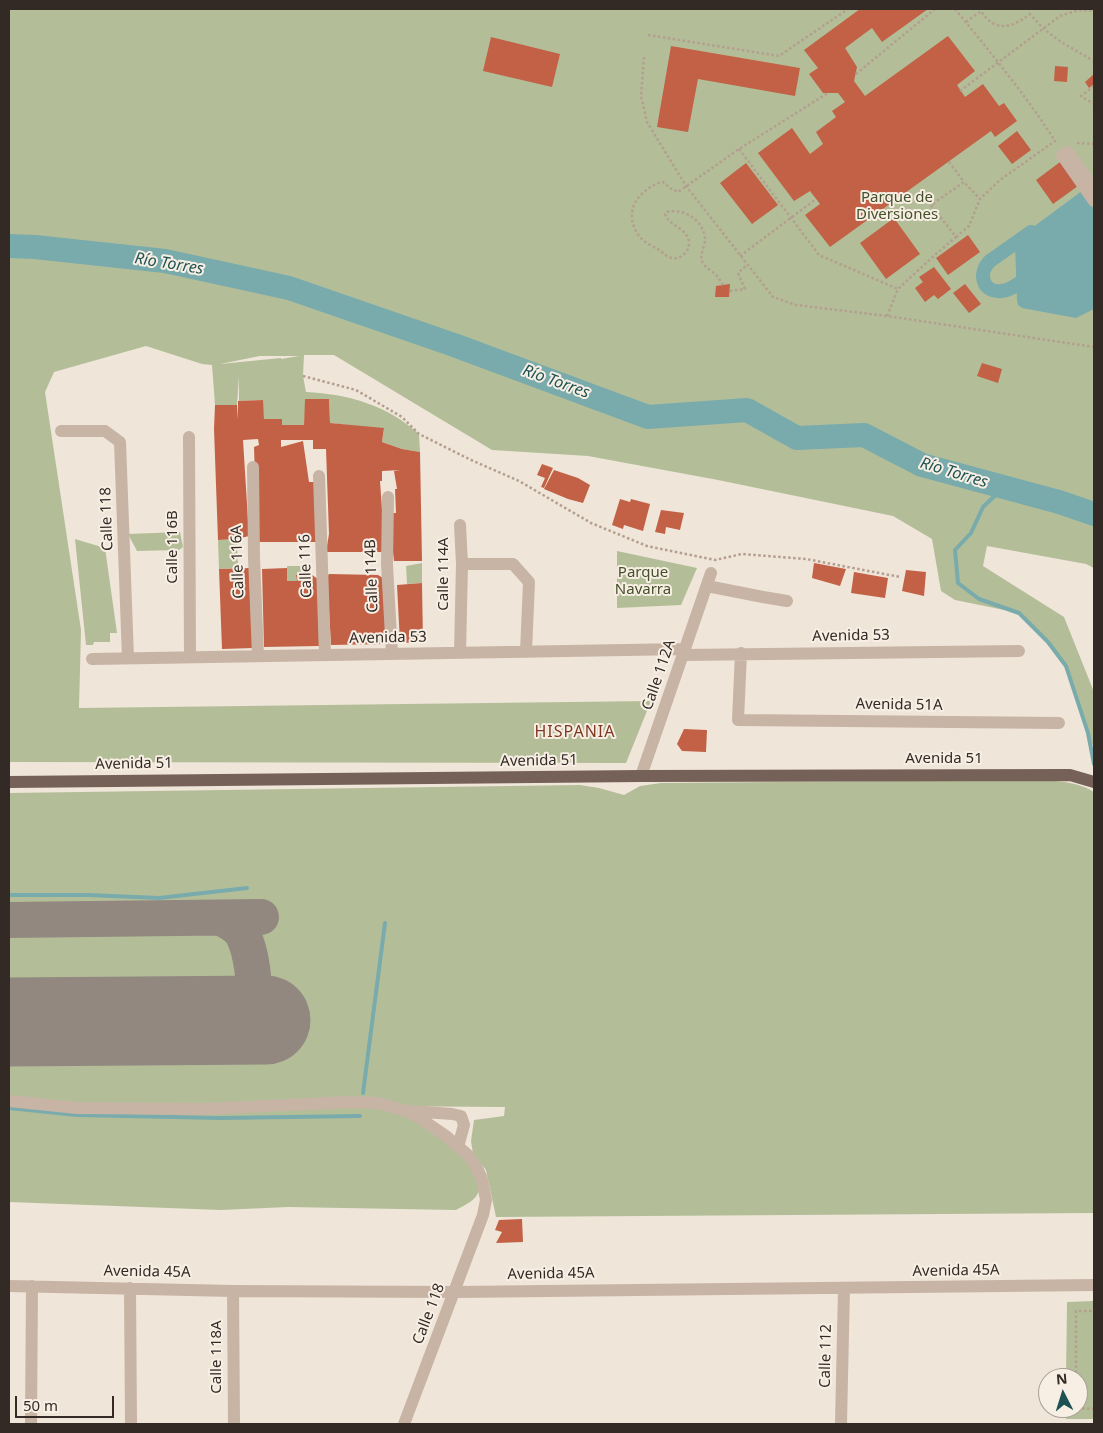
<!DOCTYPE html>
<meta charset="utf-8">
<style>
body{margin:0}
#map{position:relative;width:1103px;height:1433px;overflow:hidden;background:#f0e5d9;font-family:"Noto Sans",sans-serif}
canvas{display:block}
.frame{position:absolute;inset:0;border:10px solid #332a26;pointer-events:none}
.north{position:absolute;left:1038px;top:1368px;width:50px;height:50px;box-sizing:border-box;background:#f8efe4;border:1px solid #a9a098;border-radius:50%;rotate:355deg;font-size:14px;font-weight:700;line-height:20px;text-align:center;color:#332a26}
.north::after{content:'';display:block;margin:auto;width:18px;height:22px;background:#1d5153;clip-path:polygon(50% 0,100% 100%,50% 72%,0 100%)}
.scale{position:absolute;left:15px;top:1396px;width:99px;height:22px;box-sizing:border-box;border:2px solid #332a26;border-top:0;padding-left:6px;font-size:15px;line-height:18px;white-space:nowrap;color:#332a26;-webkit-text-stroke:4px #f8efe4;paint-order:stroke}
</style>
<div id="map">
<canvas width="1103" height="1433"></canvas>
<div class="frame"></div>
<div class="north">N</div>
<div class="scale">50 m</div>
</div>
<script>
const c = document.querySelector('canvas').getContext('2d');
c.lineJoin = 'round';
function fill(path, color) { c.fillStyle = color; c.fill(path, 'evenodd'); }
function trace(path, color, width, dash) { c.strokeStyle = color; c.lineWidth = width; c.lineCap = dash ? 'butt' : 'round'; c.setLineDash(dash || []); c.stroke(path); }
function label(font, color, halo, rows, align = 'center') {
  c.font = font + ' "Noto Sans",sans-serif'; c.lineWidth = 4; c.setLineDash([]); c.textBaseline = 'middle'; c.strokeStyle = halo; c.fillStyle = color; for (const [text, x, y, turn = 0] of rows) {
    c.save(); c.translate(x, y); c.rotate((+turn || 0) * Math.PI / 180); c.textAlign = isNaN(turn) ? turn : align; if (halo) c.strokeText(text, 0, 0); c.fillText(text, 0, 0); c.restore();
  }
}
const green = new Path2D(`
 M9,9h1085v559l-8,-4 -99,-18 -4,20 81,51 30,75v57l-28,-83 -18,-24 -29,-29 -64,-13 -14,-9 -9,-52 -39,-23 -175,-36 -130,-24 -96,-6 -158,-95h-30l-1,21 3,16c42,2 81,13 113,42l1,18 -18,-3 -20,-7 2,-13 -54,-6 -1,-24h-23l-2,26h-22l-1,-6h-17l-2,-19 -23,1v-25l-2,29h-22l-3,-40 -10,-1 -56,-18 -92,26 -9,20 36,238 -2,78 572,-7 -25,62 -617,-1zM260,356h39l-18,3v-1l-61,6z
 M180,532l3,15 -4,3 -42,1 -9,-17z
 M75,539l30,9 12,85h-7v9h-16l-1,3h-7z
 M237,539l1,29 -19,1 -1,-29z
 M617,551l80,17 -16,37 -64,3z
 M422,563v20l-15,1 -1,-18z
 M287,566h22l3,9h-16l1,6h-10z
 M1022,780c24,1 52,-1 72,12v451l-1,-30 -597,4 -10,-47 -13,-16 -2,-13 3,-21 30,-4 1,-9 -427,-3 -69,-7v-45l264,-2 -1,-46 -21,-75 15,1v-23l-257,2v-116l571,-8 19,3 25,7 16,-9 21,-3z
 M211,930l13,7 10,9 9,33 1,9 -3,6 -232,1v-63z
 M9,1104l353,1c13,3 33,5 45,11 19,9 79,50 72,74 -2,10 -14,15 -23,20l-168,-3 -67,3 -212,-8z
 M1094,1301v118h-28v-11h12v-30h-12l1,-76z`);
const water = new Path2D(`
 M1094,182v127l-18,9 -54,-10 -4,-3 -1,-5 -2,-55 2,-6z`);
const stream = new Path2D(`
 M1004,487l-21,20 -12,26 -16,17 3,33 21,16 40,14 29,29 18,24 22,67 6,31
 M9,895h79l71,3 88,-10
 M363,1093l22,-170
 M9,1108l68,7 143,3 140,-2`);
const canal = new Path2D(`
 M1030,275c-8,6 -18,15 -28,16 -19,3 -25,-18 -12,-30l41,-29`);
const river = new Path2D(`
 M9,246l26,1 130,14 124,27 165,57 194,72 99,-7 50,28 67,-3 58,30 137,37 35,12`);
const taxiway = new Path2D(`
 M9,920l252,-3
 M221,1020c10,-4 23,-8 29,-18 8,-15 0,-53 -7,-67 -5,-9 -13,-12 -21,-17`);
const runway = new Path2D(`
 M9,1022l257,-2`);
const building = new Path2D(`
 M860,9h68l-46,33 -10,-14 -27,20 12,19 -3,14 11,15 83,-60 27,35 -18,14 8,12 18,-13 16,22 5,-3 13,18 -22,16 -4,-6 -161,116 -25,-32 15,-11 -10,-13 -16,10 -36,-48 34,-25 18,26 13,-10 -7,-12 20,-15 -4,-6 13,-9 -7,-9h-15l-14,-19 9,-6 -14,-18z
 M491,37l69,17 -8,33 -69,-16z
 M671,46l129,22 -5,28 -97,-17 -10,53 -31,-5z
 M1055,66l13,1 -1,15 -13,-1z
 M1094,74v10l-5,4 -4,-6z
 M1017,131l14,19 -19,14 -14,-18z
 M1060,162l18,24 -25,18 -17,-24z
 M746,163l32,42 -26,19 -32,-41z
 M894,218l26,36 -34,25 -26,-36z
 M968,235l12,17 -32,23 -12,-17z
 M934,267l17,22 -13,10 -4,-4 -9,7 -10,-14 8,-6 -4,-5z
 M730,284l-1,13h-14l1,-11z
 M965,284l16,20 -12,9 -16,-20z
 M982,363l20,6 -4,14 -21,-7z
 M305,399h24l1,24 54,5 -2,14 20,7 18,3 2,109h-28l-2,-18v-30h4l-1,-24h2l-3,-18 7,-1 -19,1v10h-2l5,71h-59l3,-18 -3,-85h-13v-9h-32v7l22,-6 6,41h5l3,60h-60l-3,-95 5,-2 -1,-6 -15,1 6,96 -12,3 -19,1 -4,-111 1,-24h22l1,15v-19l25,-1 1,19h18v6h22z
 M542,464l11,4 -9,20 -3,-1 4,-9 -8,-3z
 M554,470l24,8 12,7 -7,18 -15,-4 -24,-10z
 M620,499l10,3 1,-3 19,5 -7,27 -19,-6 -1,4 -11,-4z
 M661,510l23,3 -4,17 -14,-3 -1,7 -10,-2z
 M814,563l32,6 -6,17 -28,-8z
 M249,568l4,80 -31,1 -3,-80z
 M287,568v13h10l-1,-6h16l6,4 1,67 -55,1 -2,-78z
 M906,570l20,2 -2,24 -22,-5z
 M854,572l34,6 -3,20 -34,-5z
 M329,574l49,1 5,3 3,66 -55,1 -4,-68z
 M422,583l1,59 -23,1 -3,-58z
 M684,729l23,1 -1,22 -24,-1 -5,-7z
 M522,1219l1,23 -27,1 6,-11 -7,-2 4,-10z`);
const path = new Path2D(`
 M955,9c35,43 70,85 100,132
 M966,22l15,-11c14,22 31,17 49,3 20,24 38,32 64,47
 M648,35l131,21 69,-47
 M644,57l-3,39 6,26 39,64 87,111 23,8 91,11 207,31
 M856,74l79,-65
 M1094,86l-13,10 13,8
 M960,91l100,-75 19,-6 15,1
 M1077,143l17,1
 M739,149l80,106 79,34
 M949,162l15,20
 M956,237l13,-11 11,-27
 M740,256l76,-57
 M723,285c-2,-3 -4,-7 -7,-10 -4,-4 -12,-8 -14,-14 -3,-6 4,-16 3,-23 -2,-18 -21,-30 -38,-26l-2,2c4,13 22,13 24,28 1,9 -8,18 -17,16 -5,-1 -9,-5 -13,-8 -5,-3 -12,-6 -16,-10 -12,-11 -15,-29 -5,-42 7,-8 15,-14 25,-16l7,6 8,4 61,-43 89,-56
 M730,291l15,-2 -7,-16 9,-8
 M887,316l11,-27 39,-36 19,-16 -25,-32 33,-23 16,17 20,-19 55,-39h4
 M303,376l53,14 46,27 17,17 50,25 50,22 72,42 56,23 68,14 27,-6 64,5 94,18
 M1076,1378v-67h18
 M1077,1408l17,1`);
const minor = new Path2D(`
 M1094,188l-26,-36 -6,3 32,46
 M61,431h44l15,11 8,216
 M189,437l1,220
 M253,467l1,90 4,99
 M319,476l6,179
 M388,497l-1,68 5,89
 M462,564h51l16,18 -3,70
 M707,586l56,11 24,4
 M460,653l2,-89 -2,-39
 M741,653l-3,67 321,3
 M684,655l335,-4
 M92,659l593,-10
 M641,776l70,-203
 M9,1101l68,7 127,1 145,-7 29,1 29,8 14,8 25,17 22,19 9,13 5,11 4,21 -3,15 -79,209
 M410,1111l42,3 9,2 3,9 -6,22
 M9,1286l224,5 222,1 639,-7
 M130,1288l1,136
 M233,1291l1,133
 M31,1424l1,-138
 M841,1424l3,-136`);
const major = new Path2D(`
 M9,782l632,-6 429,-1 24,7`);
const parkNames = [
 ["Parque de",897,198],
 ["Diversiones",897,215],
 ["Parque",643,573],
 ["Navarra",643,590]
];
const streetNames = [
 ["Calle 118",107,519,-92],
 ["Calle 116B",173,547,-90],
 ["Calle 116A",238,562,-92],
 ["Calle 116",306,566,-92],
 ["Calle 114A",444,574,-90],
 ["Calle 114B",372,576,-92],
 ["Avenida 53",851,636,-1],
 ["Avenida 53",388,638,-1],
 ["Calle 112A",659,675,-71],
 ["Avenida 51A",899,705,1],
 ["Avenida 51",944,759],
 ["Avenida 51",539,761,-1],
 ["Avenida 51",134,764,-1],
 ["Avenida 45A",956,1271,-1],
 ["Avenida 45A",147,1272,1],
 ["Avenida 45A",551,1274,-1],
 ["Calle 118",429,1314,-69],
 ["Calle 112",826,1356,-89],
 ["Calle 118A",217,1357,-90]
];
const waterNames = [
 ["Río Torres",169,264,9],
 ["Río Torres",556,382,20],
 ["Río Torres",954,473,17]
];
const neighbourhoodNames = [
 ["HISPANIA",575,732]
];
fill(green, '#b3be99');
fill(water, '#79abac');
trace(stream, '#79abac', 4);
trace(canal, '#79abac', 14);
trace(river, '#79abac', 24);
trace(taxiway, '#928880', 36);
trace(runway, '#928880', 89);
fill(building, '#c26145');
trace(path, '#b39e8f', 2.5, [2.5, 2.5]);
trace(minor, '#c7b4a5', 12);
trace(major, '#756157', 12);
label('15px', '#44512b', '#f8efe4', parkNames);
label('15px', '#332a26', '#f8efe4', streetNames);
label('italic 16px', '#1d5153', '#f8efe4', waterNames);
c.letterSpacing = '1px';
label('16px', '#803722', '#f8efe4', neighbourhoodNames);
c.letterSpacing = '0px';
</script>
